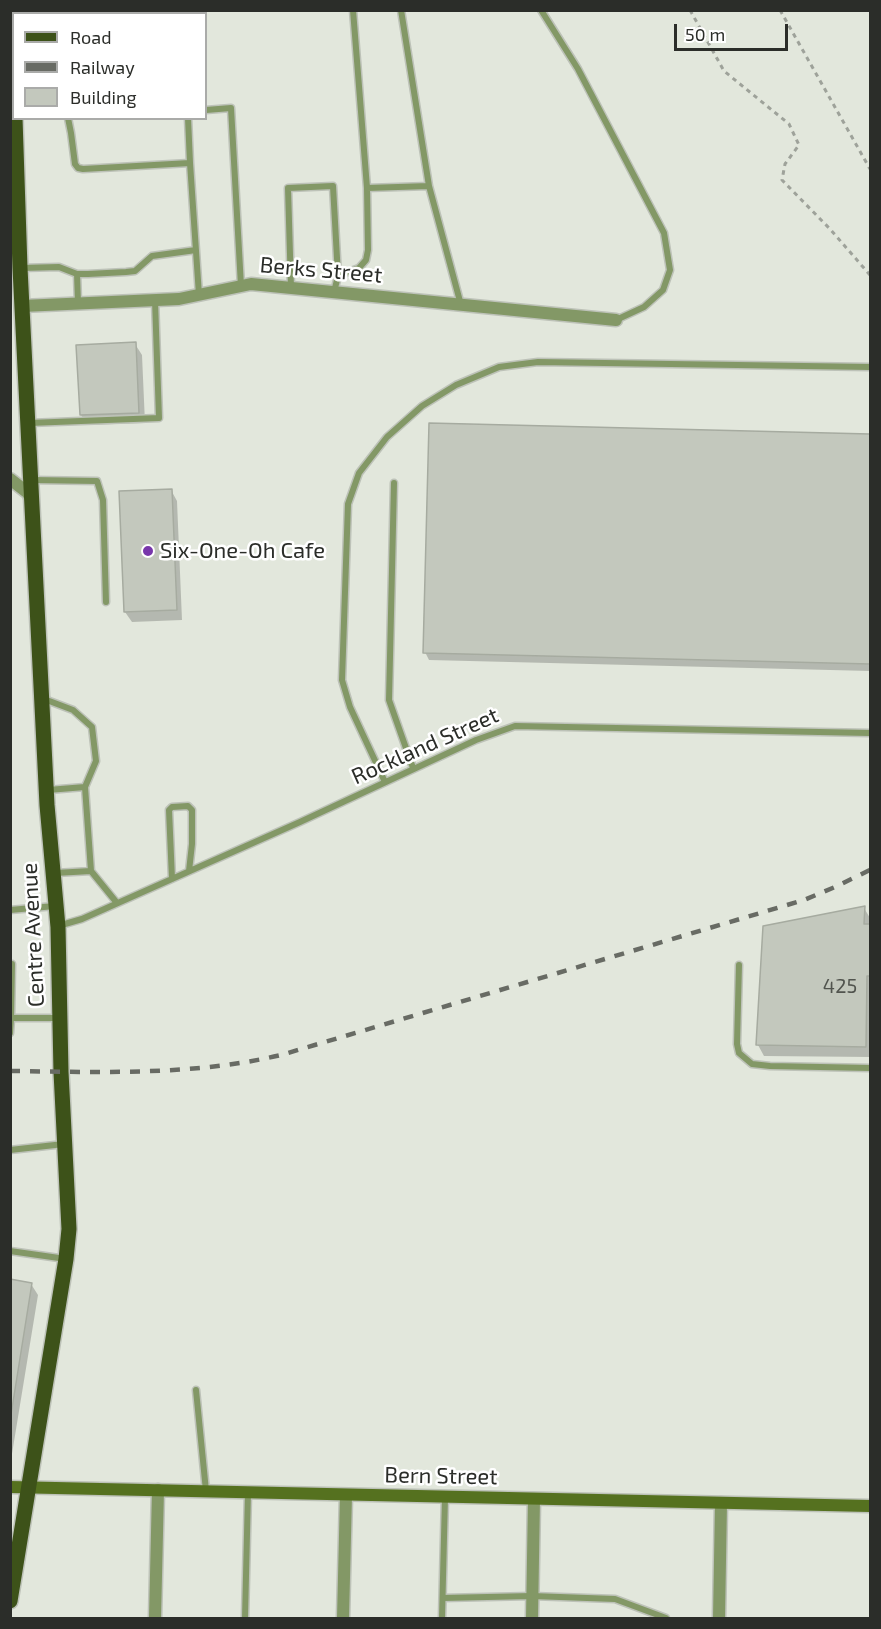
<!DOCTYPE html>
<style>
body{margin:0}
#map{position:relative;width:881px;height:1629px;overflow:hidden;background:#e2e7dc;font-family:"Exo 2",sans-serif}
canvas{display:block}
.frame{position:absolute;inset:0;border:12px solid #2b2d29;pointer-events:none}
.legend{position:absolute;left:12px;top:12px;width:195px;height:108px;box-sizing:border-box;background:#fff;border:2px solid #aaaba9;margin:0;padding:8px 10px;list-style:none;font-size:18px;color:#2b2d29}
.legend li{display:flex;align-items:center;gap:12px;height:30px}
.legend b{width:30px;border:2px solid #aaaba9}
.scale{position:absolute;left:674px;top:24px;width:114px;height:27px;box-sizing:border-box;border:3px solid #2b2d29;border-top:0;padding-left:8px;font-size:18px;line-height:21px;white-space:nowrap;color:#2b2d29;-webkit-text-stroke:4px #fff;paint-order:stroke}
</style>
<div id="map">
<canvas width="881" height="1629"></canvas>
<div class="frame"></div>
<ul class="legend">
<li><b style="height:8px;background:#3d5219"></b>Road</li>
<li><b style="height:8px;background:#686b64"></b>Railway</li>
<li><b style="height:16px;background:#c3c8bd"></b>Building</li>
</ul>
<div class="scale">50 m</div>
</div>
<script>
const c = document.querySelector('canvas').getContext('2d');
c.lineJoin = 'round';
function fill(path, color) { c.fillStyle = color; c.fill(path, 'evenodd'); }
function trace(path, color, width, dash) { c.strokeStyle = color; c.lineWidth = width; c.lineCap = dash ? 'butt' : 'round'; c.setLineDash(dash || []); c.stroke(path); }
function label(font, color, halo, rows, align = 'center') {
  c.font = font + ' "Exo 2",sans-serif'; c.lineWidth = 5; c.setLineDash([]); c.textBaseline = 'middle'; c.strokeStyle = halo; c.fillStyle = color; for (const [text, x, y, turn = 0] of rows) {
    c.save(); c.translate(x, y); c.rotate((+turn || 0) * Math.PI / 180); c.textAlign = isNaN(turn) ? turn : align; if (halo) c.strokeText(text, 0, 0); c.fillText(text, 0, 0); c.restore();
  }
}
const shadow = new Path2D(`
 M135,344l7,11 3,68 -58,2 -6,-10z
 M431,425l439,10v236l-441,-11 -4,-8z
 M171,490l6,11 5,119 -50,2 -7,-10z
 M864,908l6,10v139l-106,-1 -6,-11 6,-118z
 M10,1281l21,3 7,11 -28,171z`);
const building = new Path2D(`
 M136,342l3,71 -59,2 -4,-70z
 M429,423l441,11v230l-447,-11z
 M172,489l5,121 -53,2 -5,-121z
 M865,906l-1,18h6v52h-3l-1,71 -110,-2 7,-119z
 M10,1279l22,4 -22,138z`);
const path = new Path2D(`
 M690,10l34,61 65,53 10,21 -14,19 -3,16 48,49 40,46
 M780,10l90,159`);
const lane = new Path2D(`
 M401,10l28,176 32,119
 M541,10l37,59 86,164 6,37 -7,20 -19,17 -28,13
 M55,14l1,-4
 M206,110l25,-2 10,178
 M68,118l3,15 4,31 3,4 5,1 107,-6 -2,-45
 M190,163l9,132
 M367,188l62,-2
 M21,268l38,-1 18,7h11l38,-2 9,-1 17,-15 44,-6
 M77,274l1,29
 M291,288l-3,-100 45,-2 5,90
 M334,292l4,-16 21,-8 7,-8 2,-10 -1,-62 -14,-178
 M29,423l130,-5 -4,-118
 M32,480l65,1 6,19 3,102
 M394,483l-5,217 24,68
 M44,699l29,11 19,17 4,34 -11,26
 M385,782l-35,-75 -8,-27 6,-176 11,-31 28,-36 35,-31 34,-21 43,-18 39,-5 332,5
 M48,790l37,-3 6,84
 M55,873l36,-2 26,32
 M172,879l-3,-69 3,-3 16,-1 4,4v34l-3,27
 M10,910l45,-4
 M58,926l24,-7 218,-97 176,-82 39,-14 355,7
 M12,964l-1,54h47
 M739,965l-2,79 2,9 13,11 18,2 100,2
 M10,1033l1,-15
 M10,1150l54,-6
 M10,1251l56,8
 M196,1390l10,101
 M443,1598l89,-2 83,3 51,19
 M245,1618l3,-126
 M442,1618l3,-121`);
const street = new Path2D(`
 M22,306l157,-7 72,-15 365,36
 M10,479l18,14 4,8
 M155,1618l3,-128
 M343,1618l3,-123
 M532,1618l2,-119
 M719,1618l2,-115`);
const secondary = new Path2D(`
 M10,1487l860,19`);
const primary = new Path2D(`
 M12,10l2,79
 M10,1601l56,-342 3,-30 -8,-157 -3,-145 -11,-122 -27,-537 -5,-150`);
const highway = new Path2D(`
 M11,24l3,-4`);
const rail = new Path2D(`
 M10,1071c91,1 182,5 271,-16l523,-155 31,-13 35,-17`);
const markers = [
 [148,551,6,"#7836ab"]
];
const numberNames = [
 ["425",840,986]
];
const streetNames = [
 ["Berks Street",321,270,5],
 ["Rockland Street",425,746,-24],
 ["Centre Avenue",33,935,-93],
 ["Bern Street",441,1476,1]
];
const poiNames = [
 ["Six-One-Oh Cafe",160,551]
];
fill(shadow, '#0003');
fill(building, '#c3c8bd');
trace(building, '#a6aba0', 1.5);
trace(lane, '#bdc2b8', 9);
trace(street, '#bdc2b8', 15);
trace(secondary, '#bdc2b8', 15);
trace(primary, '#bdc2b8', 18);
trace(highway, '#bdc2b8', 21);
trace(path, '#9ea29a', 3, [4.5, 4.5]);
trace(lane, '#839866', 6);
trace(street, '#839866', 12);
trace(secondary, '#55711f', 12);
trace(primary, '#3d5219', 15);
trace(highway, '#29380e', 18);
trace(rail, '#686b64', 4.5, [10, 10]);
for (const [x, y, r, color] of markers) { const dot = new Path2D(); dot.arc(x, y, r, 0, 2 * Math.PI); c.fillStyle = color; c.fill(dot); trace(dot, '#fff', 2); }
label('20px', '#51544e', null, numberNames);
label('22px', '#2b2d29', '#fff', streetNames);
label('22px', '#2b2d29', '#fff', poiNames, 'left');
</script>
